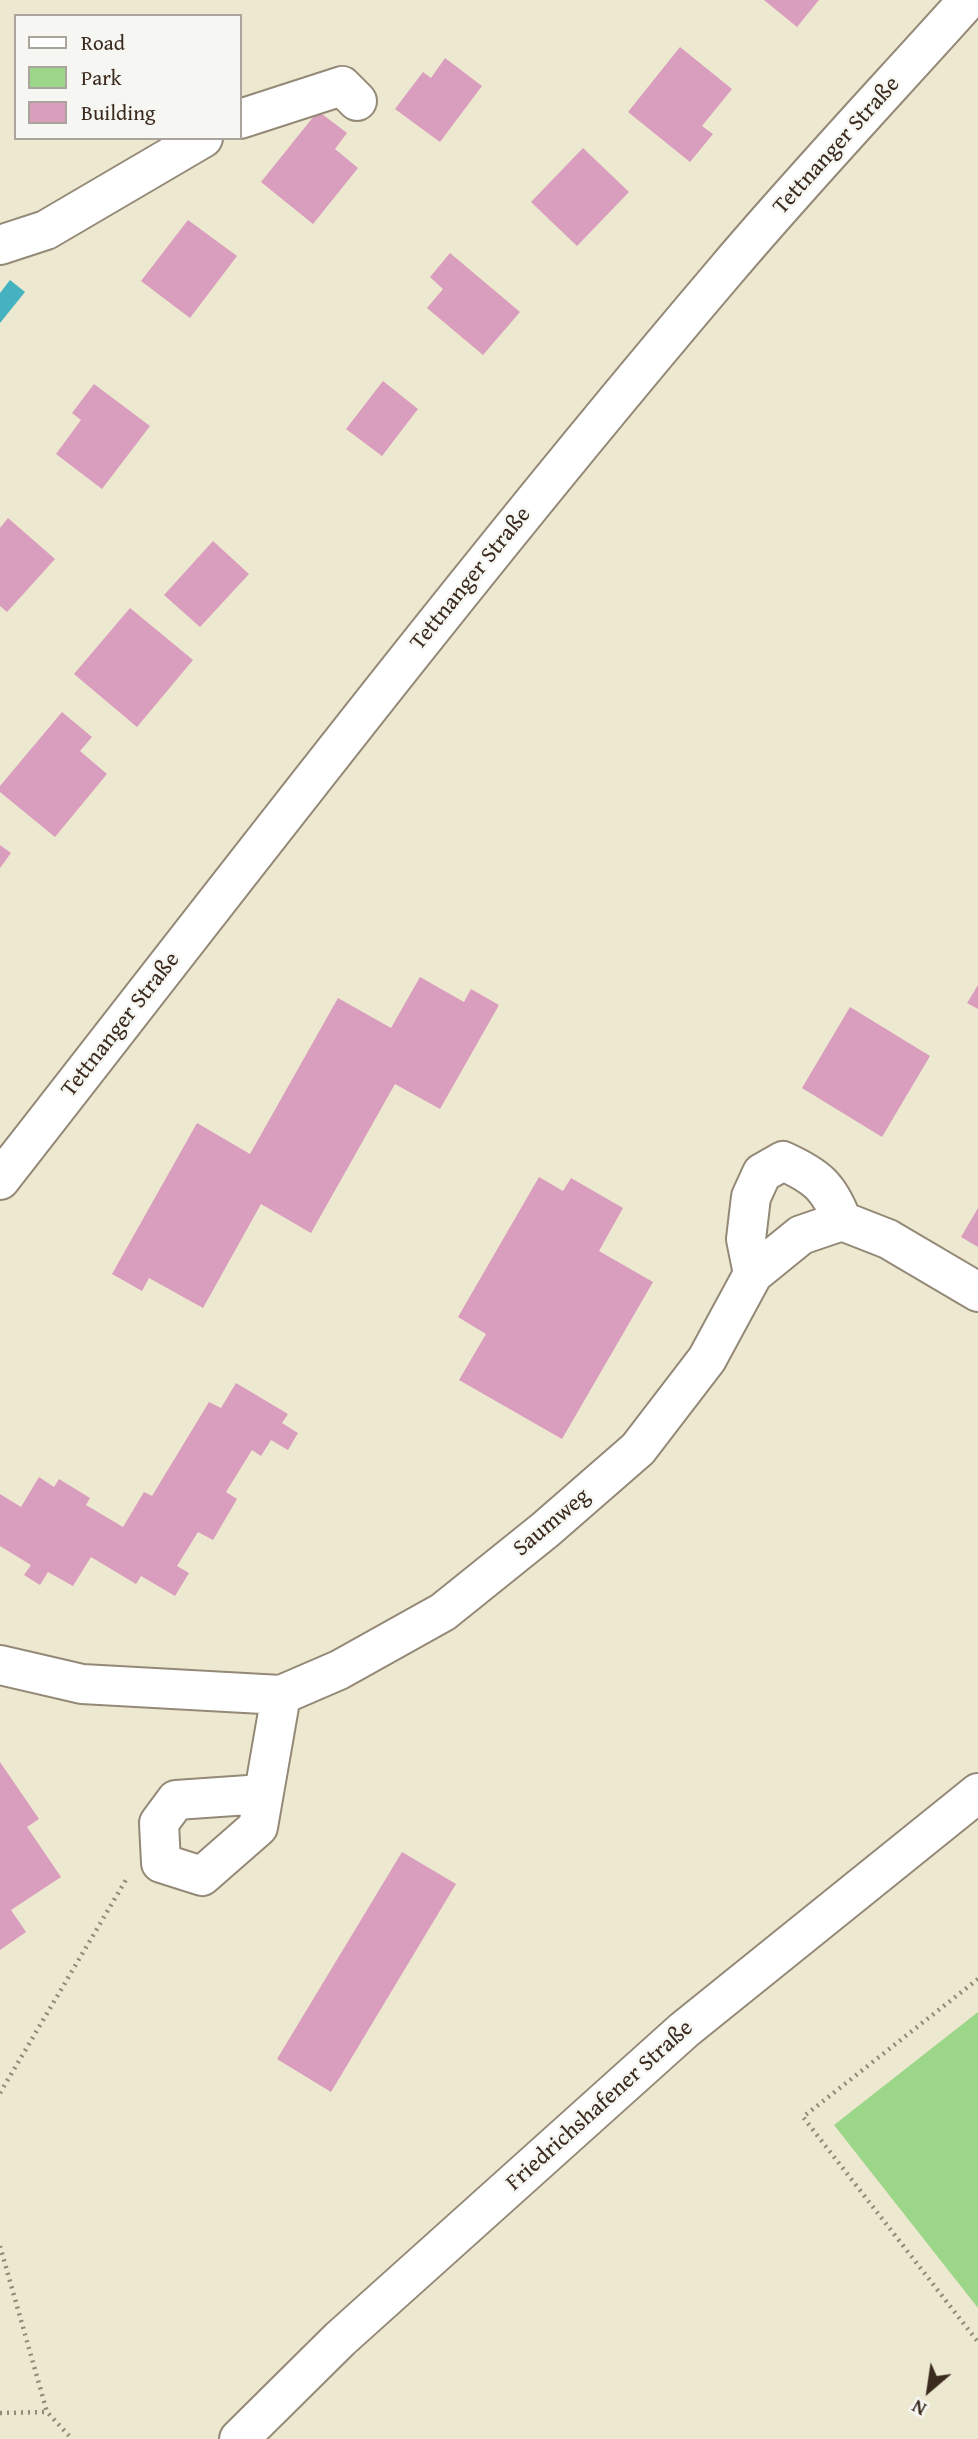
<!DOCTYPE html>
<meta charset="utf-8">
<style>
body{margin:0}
#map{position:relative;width:978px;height:2439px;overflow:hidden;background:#ede8d0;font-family:"Gentium Book Plus",serif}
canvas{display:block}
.legend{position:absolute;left:14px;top:14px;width:228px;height:126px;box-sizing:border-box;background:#f6f6f2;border:2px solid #aba49d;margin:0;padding:9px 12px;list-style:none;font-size:21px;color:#3b2a1e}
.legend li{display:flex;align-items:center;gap:14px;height:35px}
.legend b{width:35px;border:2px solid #aba49d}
.north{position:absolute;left:894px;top:2355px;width:70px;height:70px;-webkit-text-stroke:5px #f6f6f2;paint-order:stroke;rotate:209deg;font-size:19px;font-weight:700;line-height:28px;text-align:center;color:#3b2a1e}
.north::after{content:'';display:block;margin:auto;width:24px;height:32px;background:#3b2a1e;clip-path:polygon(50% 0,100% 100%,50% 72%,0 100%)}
</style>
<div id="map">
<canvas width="978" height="2439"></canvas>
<ul class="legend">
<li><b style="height:9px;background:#fff"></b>Road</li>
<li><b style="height:19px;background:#9cd689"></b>Park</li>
<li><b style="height:19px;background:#d99dbd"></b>Building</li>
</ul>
<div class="north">N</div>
</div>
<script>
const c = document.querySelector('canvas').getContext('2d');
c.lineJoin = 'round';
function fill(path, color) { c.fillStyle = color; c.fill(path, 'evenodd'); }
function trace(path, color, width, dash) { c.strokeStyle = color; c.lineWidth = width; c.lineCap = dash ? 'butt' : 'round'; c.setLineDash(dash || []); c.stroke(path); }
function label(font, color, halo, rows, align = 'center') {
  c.font = font + ' "Gentium Book Plus",serif'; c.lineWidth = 5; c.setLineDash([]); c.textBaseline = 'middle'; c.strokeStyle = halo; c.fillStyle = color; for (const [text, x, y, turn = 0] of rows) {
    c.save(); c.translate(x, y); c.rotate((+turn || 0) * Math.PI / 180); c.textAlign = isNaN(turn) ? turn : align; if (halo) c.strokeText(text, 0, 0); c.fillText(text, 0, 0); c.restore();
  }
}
const green = new Path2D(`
 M978,2012v296l-144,-183z`);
const water = new Path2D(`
 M10,280l15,12 -25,31v-30z`);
const building = new Path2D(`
 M764,0h55l-22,27z
 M680,47l52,42 -30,37 11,8 -23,28 -62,-50z
 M445,58l37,28 -42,56 -45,-33 28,-37 8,6z
 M318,111l29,22 -12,16 23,19 -45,56 -52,-42z
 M583,148l46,44 -52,54 -46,-44z
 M188,220l49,36 -47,62 -49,-37z
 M450,253l70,59 -37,43 -56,-47 16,-19 -13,-12z
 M383,381l35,28 -36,47 -36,-27z
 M94,384l56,42 -48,63 -46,-35 25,-34 -9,-7z
 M8,518l47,41 -48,53 -7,-6v-78z
 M213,541l36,33 -49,53 -36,-32z
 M130,608l63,52 -56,67 -63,-53z
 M62,712l30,25 -12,14 27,23 -52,63 -55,-45v-6z
 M0,845l11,8 -11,15z
 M420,977l44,25 7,-13 28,16 -59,104 -45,-25 -84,149 -50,-29 -58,104 -54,-30 -7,13 -30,-17 85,-151 53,31 88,-156 53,30z
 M978,985v24l-11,-6z
 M850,1007l80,49 -48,81 -80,-49z
 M539,1177l24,14 8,-13 52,30 -24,43 54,31 -91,157 -103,-59 27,-46 -28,-17z
 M978,1208v39l-17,-10z
 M236,1383l52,31 -6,9 16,10 -10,17 -17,-10 -10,16 -9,-6 -26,42 11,7 -24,41 -15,-8 -21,34 12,7 -14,23 -34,-20 -5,8 -45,-27 -18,29 -25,-14 -8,13 -16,-10 7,-10 -31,-19v-52l21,13 18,-30 15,10 5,-8 31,19 -4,7 37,22 21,-35 8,4 57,-94 12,6z
 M0,1762l39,57 -12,8 34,50 -50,33 15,22 -26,18z
 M402,1852l54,32 -125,208 -54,-33z`);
const path = new Path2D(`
 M978,1979l-175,138 175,225
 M0,2093l127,-215
 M0,2246l47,166 25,27
 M0,2413l47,-1`);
const street = new Path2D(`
 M240,119l102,-33 15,15
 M0,245l46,-15 157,-92
 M753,1274l-7,-35 5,-42 11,-24 21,-12c33,15 46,25 59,60
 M0,1665l82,19 199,11 58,-25 104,-58 102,-82 93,-81 69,-90 46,-85 48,-39 41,-14 46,18 90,53
 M263,1794l-87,6 -17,23 2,40 41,13 56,-49 23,-132`);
const secondary = new Path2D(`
 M0,1180c239,-306 475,-615 727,-911 78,-92 161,-180 241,-269
 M239,2439l101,-100 344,-309 294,-237`);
const streetNames = [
 ["Tettnanger Straße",837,146,-48],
 ["Tettnanger Straße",471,579,-51],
 ["Tettnanger Straße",121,1025,-52],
 ["Saumweg",552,1523,-40],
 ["Friedrichshafener Straße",600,2106,-42]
];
fill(green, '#9cd689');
fill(water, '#44b3bf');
fill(building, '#d99dbd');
trace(street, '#948977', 42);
trace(secondary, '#948977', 42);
trace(path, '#948977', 4.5, [2, 5]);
trace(street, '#fff', 38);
trace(secondary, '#fff', 38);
label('23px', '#3b2a1e', '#f6f6f2', streetNames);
</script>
